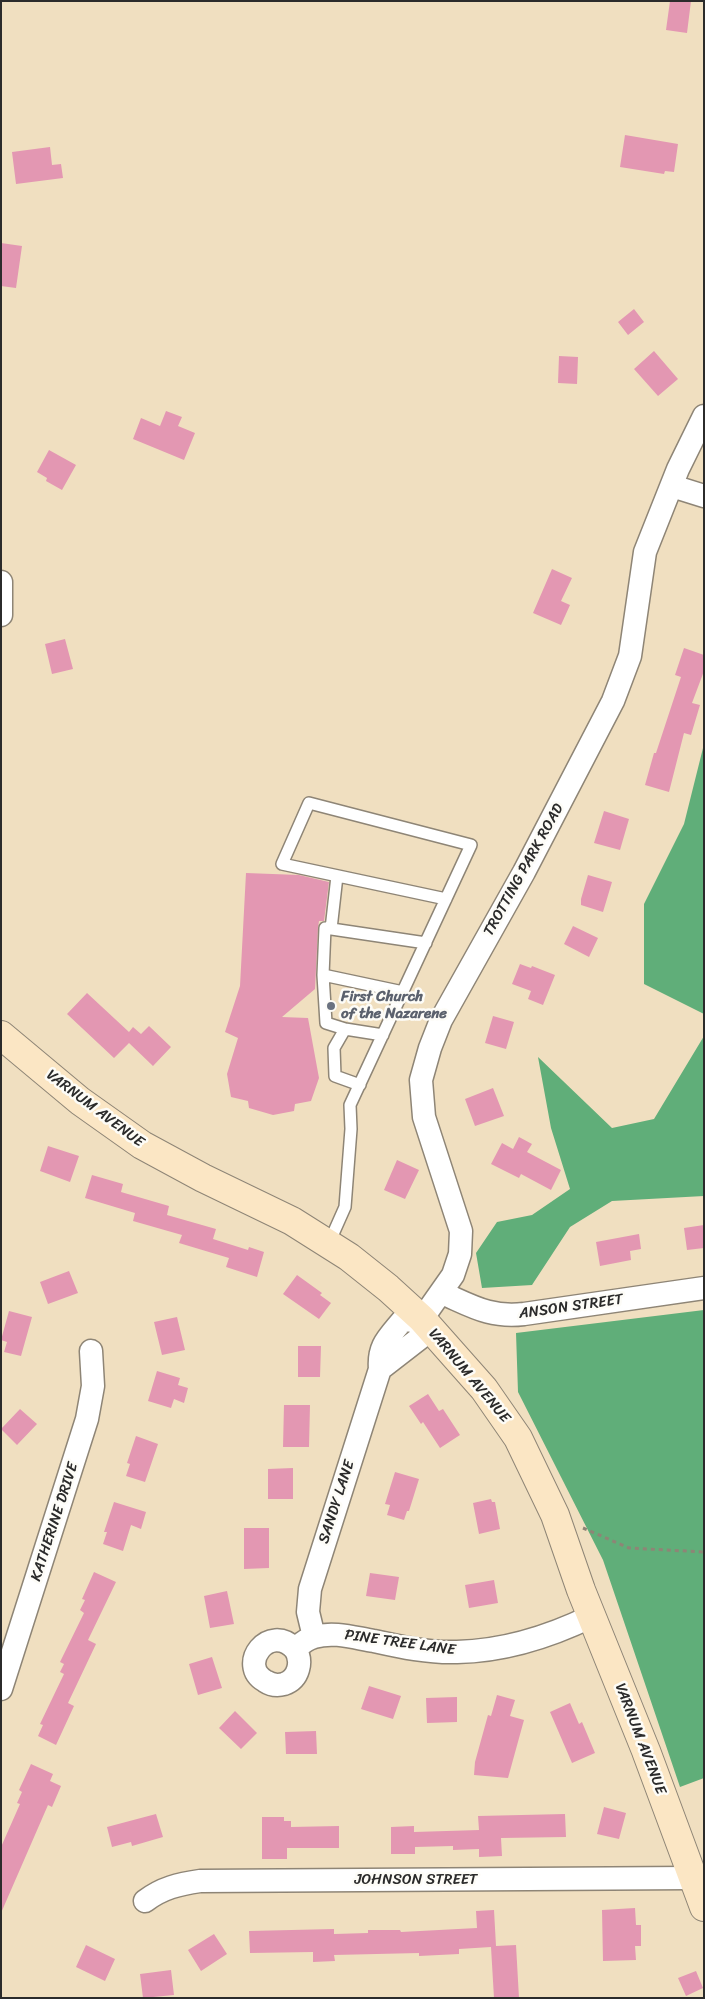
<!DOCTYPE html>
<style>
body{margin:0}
#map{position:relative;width:705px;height:1999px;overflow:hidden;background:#f0dfc0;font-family:Sriracha,sans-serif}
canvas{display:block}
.frame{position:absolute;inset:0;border:2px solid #2b2b2b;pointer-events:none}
</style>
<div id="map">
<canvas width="705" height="1999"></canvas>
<div class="frame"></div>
</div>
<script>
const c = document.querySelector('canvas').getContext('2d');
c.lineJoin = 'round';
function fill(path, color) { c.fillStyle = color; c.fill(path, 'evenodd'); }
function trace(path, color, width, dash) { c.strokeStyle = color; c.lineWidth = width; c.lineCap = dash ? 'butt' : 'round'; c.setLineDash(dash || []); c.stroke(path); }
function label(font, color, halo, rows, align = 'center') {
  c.font = font + ' Sriracha,sans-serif'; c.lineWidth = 5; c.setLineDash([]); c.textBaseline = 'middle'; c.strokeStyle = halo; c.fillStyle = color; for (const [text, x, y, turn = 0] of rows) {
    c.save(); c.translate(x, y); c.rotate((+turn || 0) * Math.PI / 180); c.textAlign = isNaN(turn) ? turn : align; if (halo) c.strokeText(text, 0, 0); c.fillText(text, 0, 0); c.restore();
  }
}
const forest = new Path2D(`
 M704,744v270l-60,-30v-80l40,-80z
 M704,1036v160l-92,5 -42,26 -38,58 -50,3 -6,-35 21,-31 35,-7 38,-26 -19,-61 -13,-71 74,71 42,-9z
 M704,1310v468l-24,9 -77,-227 -85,-168 -2,-59z`);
const building = new Path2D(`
 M670,1h21l-4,32 -21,-3z
 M625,135l53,9 -4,28 -9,-1 -1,3 -44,-7z
 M50,147l2,18 9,-1 2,14 -47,6 -4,-32z
 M1,243l21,3 -6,42 -15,-2z
 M634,309l10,13 -16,13 -10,-13z
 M654,351l24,28 -20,17 -24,-27z
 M559,356l19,1 -1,27 -19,-1z
 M166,411l16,6 -4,9 17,7 -11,27 -51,-21 8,-21 19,8z
 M49,450l27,15 -14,25 -16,-9 1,-3 -10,-6z
 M552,569l20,9 -11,23 9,4 -9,20 -28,-12z
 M65,639l8,30 -21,5 -7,-30z
 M684,648l20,7v16l-12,32 8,2 -9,30 -7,-2 -15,59 -24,-7 9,-32h2l25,-76 -6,-2z
 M604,811l25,8 -9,31 -26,-7z
 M246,873l53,2 30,7 -5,39h-5l-1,7 -3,61 -33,28 26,1 11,60 -8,23 -16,3 -1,7 -21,4 -24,-7 -1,-7 -17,-4 -4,-23 11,-36 -13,-6 15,-46z
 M588,875l24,7 -9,30 -22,-7v-6z
 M573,926l25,12 -9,19 -25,-13z
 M520,964l11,4 1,-2 23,9 -12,30 -15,-6 3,-8 -19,-7z
 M87,993l42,39 4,-5 8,7 8,-8 22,21 -18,19 -24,-23 -15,15 -47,-44z
 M493,1016l21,6 -8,27 -21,-6z
 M493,1088l11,28 -29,10 -10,-27z
 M519,1137l13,7 -5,8 34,18 -10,20 -30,-16 -2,4 -28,-14 11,-21 11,6z
 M48,1146l31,10 -9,26 -30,-11z
 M397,1160l22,10 -14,29 -21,-9z
 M92,1175l31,9 -2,8 48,14 -2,9 49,14 -3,10 35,11 1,-3 15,5 -7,25 -31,-10 3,-9 -50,-15 3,-8 -49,-14 2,-8 -50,-15z
 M704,1225v23l-17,2 -3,-22z
 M639,1234l2,15 -11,2 1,9 -31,6 -4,-24z
 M69,1271l9,22 -30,11 -8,-22z
 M297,1275l25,18 -2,2 11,8 -12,16 -36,-25z
 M9,1311l23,6 -11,39 -17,-4 3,-10 -6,-2z
 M177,1317l8,33 -23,5 -8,-33z
 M298,1346h23l-1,31h-22z
 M157,1371l23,7 -2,7 10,3 -4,15 -10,-4 -3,9 -23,-7z
 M428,1394l11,17 4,-2 17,26 -20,13 -17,-26 -2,2 -12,-18z
 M284,1405h26l-1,42h-26z
 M20,1409l17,15 -20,21 -16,-16z
 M136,1436l22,8 -13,38 -19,-6 4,-12 -3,-1z
 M293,1468v31h-25v-30z
 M395,1472l24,7 -10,32h-2l-3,9 -17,-5 3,-10 -5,-1z
 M491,1499l1,3h3l5,27 -21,5 -6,-31z
 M114,1502l32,10 -5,17 -10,-4 -8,26 -20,-7 4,-12h-3z
 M244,1528h25v40l-25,1z
 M94,1572l22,10 -28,58 8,4 -28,59 6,3 -18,39 -18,-9 5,-11 -3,-1 24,-50 -4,-2 4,-8 -4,-2 24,-49 -4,-3 5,-10 -3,-1z
 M370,1573l29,4 -4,23 -29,-4z
 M494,1580l4,23 -29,5 -4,-23z
 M227,1591l7,33 -24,4 -6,-32z
 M212,1657l10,31 -24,7 -9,-31z
 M369,1686l32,10 -8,23 -32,-10z
 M497,1695l18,5 -5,16 14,4 -16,58 -34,-3 1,-13 13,-47 3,1z
 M457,1697v25l-30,1 -1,-25z
 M570,1703l9,21 3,-2 13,31 -23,10 -22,-51z
 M235,1711l22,22 -16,16 -22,-21z
 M316,1731l1,23h-31l-1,-22z
 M31,1764l22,10 -3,7 11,5 -9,21 -4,-2 -47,108v-66l19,-43 -3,-1 5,-11 -3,-2z
 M604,1807l22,6 -7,26 -22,-5z
 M156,1814l7,23 -31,9 -1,-4 -19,5 -5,-20z
 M565,1814l1,23 -65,1 1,18 -23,1v-8l-26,1v-4l-38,1v7h-24v-27l23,-1v6l65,-2 -1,-14z
 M262,1817h22v4h7v6l48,-1v22h-52v11h-25z
 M635,1908l1,17h5v21h-6l1,14 -33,1 -1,-51z
 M494,1910l2,36 20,-1 3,53h-25l-3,-51 -32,2v5l-40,2v-3l-85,2 1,6 -22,1v-10l-63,1 -1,-22 85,-2v5l34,-1v-3h32l1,2 76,-4 -1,-17z
 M214,1934l13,20 -26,17 -13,-21z
 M86,1945l29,14 -10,22 -29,-14z
 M171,1970l3,25 -31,3 -3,-24z
 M696,1971l7,17 -17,8 -8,-18z`);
const path = new Path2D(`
 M583,1528l46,20 75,4`);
const service = new Path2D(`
 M331,929l6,-53
 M323,975l80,17
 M345,1029l-11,19 1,28 25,9
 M383,1035l-38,-6 -19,-6 -3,-48 2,-47 101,15
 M329,1243l16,-36 6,-78 -1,-24 121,-260 -162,-42 -27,61 164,35`);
const minor = new Path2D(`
 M672,486l32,10
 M1,582v33
 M442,1293c30,13 48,25 82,21l180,-26
 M422,1319l31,-44 7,-21 1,-23 -37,-114 -3,-37 9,-32 11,-28 83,-148 89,-171 17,-45 15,-104 33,-83 26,-53
 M380,1369l40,-31 2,-19
 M314,1637l-6,-25 2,-23 70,-220c-2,-23 8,-31 22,-48l20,-2
 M295,1649c-26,-27 -58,16 -30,32 6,4 12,5 19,3 15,-5 19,-23 11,-35 6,-5 11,-10 19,-12 20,-6 41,1 60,4 27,6 55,12 83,11 48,-1 92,-15 135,-36
 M1,1689l86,-270 6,-33 -2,-35
 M145,1901c17,-13 34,-17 55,-20l492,-3`);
const secondary = new Path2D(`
 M1,1035l79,66 62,44 61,33 89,43 57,36 39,31 34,31 62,70 34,49 37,77 26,75 65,161 58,156`);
const markers = [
 [331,1006,5,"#6b7280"]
];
const streetNames = [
 ["TROTTING PARK ROAD",524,870,-61],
 ["VARNUM AVENUE",95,1109,37],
 ["ANSON STREET",571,1307,-8],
 ["VARNUM AVENUE",469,1376,50],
 ["SANDY LANE",337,1502,-72],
 ["KATHERINE DRIVE",55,1522,-72],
 ["PINE TREE LANE",400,1643,8],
 ["VARNUM AVENUE",640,1739,69],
 ["JOHNSON STREET",416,1880]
];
const worshipNames = [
 ["First Church",341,997],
 ["of the Nazarene",341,1014]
];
fill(forest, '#60ae79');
fill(building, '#e397b2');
trace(service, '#8e8576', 14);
trace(minor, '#8e8576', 25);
trace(secondary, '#8e8576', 30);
trace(path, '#8e8576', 3, [4, 4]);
trace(service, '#fff', 11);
trace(minor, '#fff', 22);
trace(secondary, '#fbe6c4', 28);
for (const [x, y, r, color] of markers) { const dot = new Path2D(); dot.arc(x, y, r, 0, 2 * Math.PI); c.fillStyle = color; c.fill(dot); trace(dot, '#fdfcf7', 2); }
label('15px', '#2b2b2b', '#fdfcf7', streetNames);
label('bold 15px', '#5b616d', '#fdfcf7', worshipNames, 'left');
</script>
